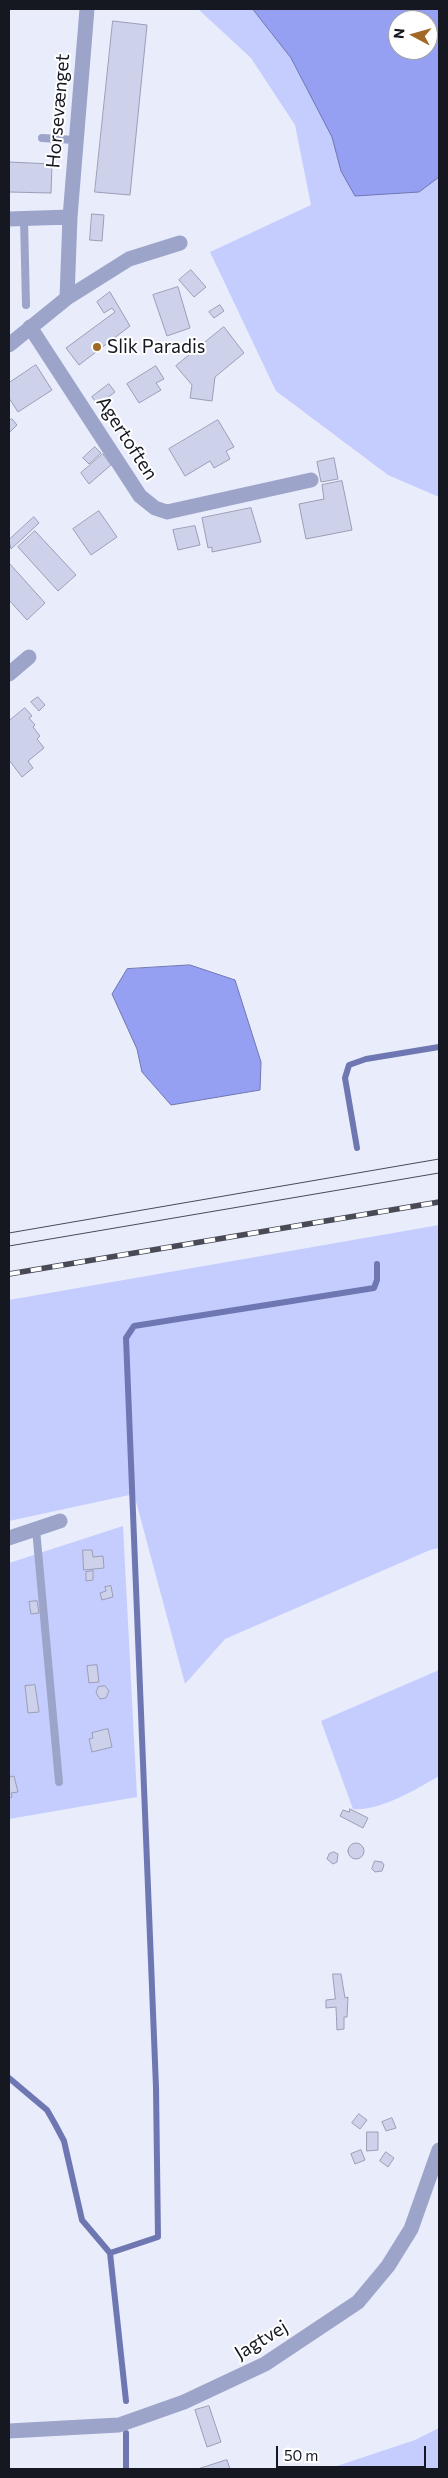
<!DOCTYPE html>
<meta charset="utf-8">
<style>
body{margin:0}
#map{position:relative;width:448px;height:2478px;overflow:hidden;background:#e9ecfb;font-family:Commissioner,sans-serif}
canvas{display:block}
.frame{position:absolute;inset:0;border:10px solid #161821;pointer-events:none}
.north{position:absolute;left:388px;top:10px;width:50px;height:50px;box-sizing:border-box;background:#fff;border:1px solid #a2a3a6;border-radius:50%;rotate:276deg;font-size:14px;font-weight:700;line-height:20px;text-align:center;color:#161821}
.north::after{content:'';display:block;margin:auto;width:18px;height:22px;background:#a16926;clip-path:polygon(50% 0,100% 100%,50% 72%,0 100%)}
.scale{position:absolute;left:276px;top:2446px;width:150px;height:22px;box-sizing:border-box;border:2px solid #161821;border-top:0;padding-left:6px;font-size:15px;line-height:18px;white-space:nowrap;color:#161821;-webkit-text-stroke:4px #fff;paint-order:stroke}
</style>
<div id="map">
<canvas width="448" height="2478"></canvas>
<div class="frame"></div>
<div class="north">N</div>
<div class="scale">50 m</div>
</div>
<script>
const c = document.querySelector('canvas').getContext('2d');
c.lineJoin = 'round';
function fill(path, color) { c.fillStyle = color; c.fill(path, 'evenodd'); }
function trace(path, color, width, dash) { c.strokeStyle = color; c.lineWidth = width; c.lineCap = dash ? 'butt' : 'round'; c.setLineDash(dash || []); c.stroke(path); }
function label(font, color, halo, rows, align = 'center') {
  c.font = font + ' Commissioner,sans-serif'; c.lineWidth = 4; c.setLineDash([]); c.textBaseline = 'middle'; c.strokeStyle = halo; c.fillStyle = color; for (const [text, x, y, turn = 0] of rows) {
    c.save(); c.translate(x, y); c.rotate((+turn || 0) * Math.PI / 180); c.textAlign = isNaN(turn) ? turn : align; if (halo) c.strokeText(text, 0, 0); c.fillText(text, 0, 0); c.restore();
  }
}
const green = new Path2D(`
 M198,9h241v488l-51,-22 -112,-84 -66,-139 101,-47 -16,-80 -44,-67zM398,20h30v30h-30z
 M439,1225v323l-9,2 -205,89 -40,45 -51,-190 -125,27v-221z
 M123,1526l14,271 -128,22v-256z
 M439,1670v106c-22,13 -61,36 -86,33l-32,-88z
 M439,2428v41h-111l87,-29z`);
const water = new Path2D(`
 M253,9h186v168l-20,15 -64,4 -14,-25 -9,-34 -41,-79zM398,20h30v30h-30z
 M190,965l45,15 26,82 -1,28 -89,15 -29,-33 -5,-23 -25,-55 15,-25z`);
const stream = new Path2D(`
 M357,1148l-12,-70 4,-13 17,-6 73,-12
 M9,2078l38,32 8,14 9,17 18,79 28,33
 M126,2401l-16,-148 48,-16 -2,-150 -30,-749 8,-12 240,-38 3,-8v-16
 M126,2469v-36`);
const building = new Path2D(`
 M113,21l34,4 -17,170 -35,-3z
 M9,162l43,2 -1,29 -42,-1z
 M92,214l12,1 -2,26 -12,-1z
 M191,270l15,17 -12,10 -15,-17z
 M178,287l12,41 -23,8 -14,-41z
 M110,292l20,34 -51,39 -13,-17 49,-36 -3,-4 -8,5 -7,-11z
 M220,305l4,6 -10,7 -5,-6z
 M224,327l20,26 -29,24 -3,24 -22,-3 2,-13 -16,-19z
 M36,365l16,25 -34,22 -9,-14v-15z
 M156,366l8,13 -8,4 5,7 -22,13 -12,-19z
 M109,384l6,8 -17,13 -6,-8z
 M12,419l5,6 -8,8v-12z
 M218,420l16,27 -8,4 4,8 -16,9 -4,-7 -25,15 -16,-27z
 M95,447l6,6 -12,11 -6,-6z
 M103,454l8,11 -22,19 -8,-11z
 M334,458l4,21 -17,3 -4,-20z
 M342,481l10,49 -46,9 -7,-35 25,-5 -2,-14z
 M251,508l10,34 -49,10v-5l-4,1 -6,-30z
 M99,511l18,26 -26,18 -18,-26z
 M34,517l5,6 -28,26 -2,-9z
 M195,526l5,19 -22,5 -5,-20z
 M35,531l41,44 -18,16 -40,-44z
 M9,563l36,40 -18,17 -18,-20z
 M38,697l7,8 -6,6 -8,-9z
 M25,708l7,8 -3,2 6,7 -2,2 7,9 -3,3 7,9 -16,13 5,7 -11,9 -13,-17v-39z
 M83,1550h9l1,7 10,-1 1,12 -20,2z
 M93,1571v9l-7,1v-9z
 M111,1586l2,11 -11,3 -2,-7 6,-2 -1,-4z
 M37,1601l2,12 -8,1 -2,-12z
 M97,1665l2,17 -10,1 -2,-17z
 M35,1685l4,27 -11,1 -3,-27z
 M105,1686l4,5 -3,7 -6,1 -4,-6 2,-6z
 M108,1729l4,18 -20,5 -3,-13 4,-1 -1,-5z
 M9,1772l1,5 4,-1 4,16 -7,1 1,4 -3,1z
 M350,1809l18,9 -5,10 -23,-12 3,-6 6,2z
 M348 1851a8 8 0 1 1 16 0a8 8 0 1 1-16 0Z
 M334,1852l4,2 -1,8 -4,2 -6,-5 2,-5z
 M375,1861l7,1 2,3 -2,6 -7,1 -3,-3z
 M333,1974h8l4,24 3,-1 -1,20h-3v12l-7,1 -1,-23 -10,1v-8l9,-1z
 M359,2114l8,6 -7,9 -8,-6z
 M392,2118l4,10 -10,3 -4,-9z
 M367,2132h11v18l-11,1z
 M361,2150l4,10 -10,4 -4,-10z
 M386,2152l8,6 -6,9 -8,-6z
 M209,2406l12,36 -14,5 -12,-37z
 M227,2460l3,9h-32z`);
const service = new Path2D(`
 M42,138l33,2
 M24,219l2,86
 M36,1529l23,253`);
const minor = new Path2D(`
 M9,219l61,-2 17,-208
 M67,298l3,-81
 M30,327l110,169 15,12 12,4 144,-32
 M9,345l58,-47 62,-39 51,-16
 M9,674l20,-17
 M9,1538l51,-17
 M9,2431l110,-6 65,-23 81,-38 93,-62 30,-36 23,-37 28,-79`);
const tram = new Path2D(`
 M9,1233l430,-74
 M9,1246l430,-73`);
const rail = new Path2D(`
 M9,1274l430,-72`);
const markers = [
 [97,347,5,"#a16926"]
];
const streetNames = [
 ["Horsevænget",58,111,-85],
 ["Agertoften",127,438,57],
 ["Jagtvej",261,2340,-31]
];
const poiNames = [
 ["Slik Paradis",107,347]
];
fill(green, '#c5cdfe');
fill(water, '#95a0f2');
trace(water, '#6f77b3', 1);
trace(stream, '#6f77b3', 6);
fill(building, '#cdd1ea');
trace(building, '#9a9eb6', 1);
trace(service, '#9da4c9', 8);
trace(minor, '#9da4c9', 15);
trace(tram, '#484a55', 1);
trace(rail, '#484a55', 5.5);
trace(rail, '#fff', 4, [11]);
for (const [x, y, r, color] of markers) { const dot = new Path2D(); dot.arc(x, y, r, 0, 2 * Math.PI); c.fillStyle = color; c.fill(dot); trace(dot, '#fff', 2); }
label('19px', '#161821', '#fff', streetNames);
label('19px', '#161821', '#fff', poiNames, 'left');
</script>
